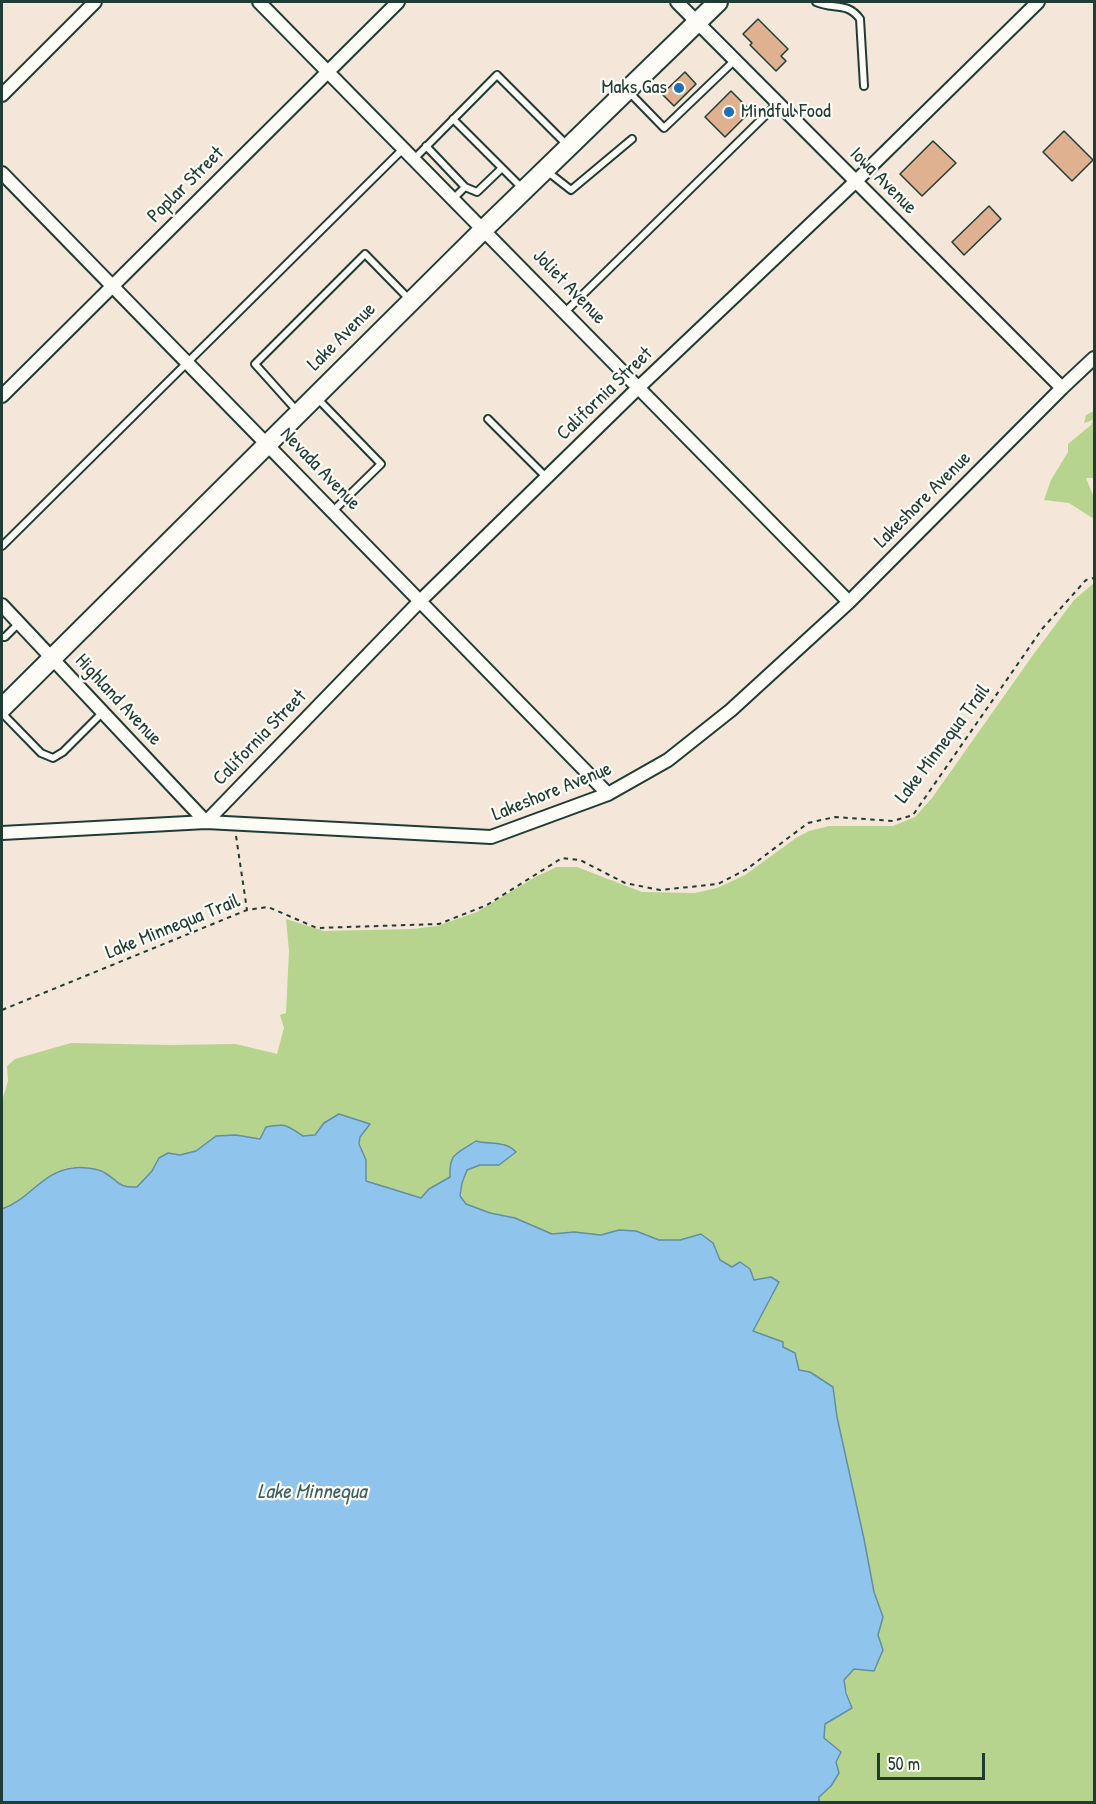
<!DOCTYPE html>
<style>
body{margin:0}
#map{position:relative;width:1096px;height:1804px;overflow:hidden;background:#f4e6d8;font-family:"Patrick Hand",sans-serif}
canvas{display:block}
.frame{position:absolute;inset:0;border:3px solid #1f3d34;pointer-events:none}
.scale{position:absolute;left:877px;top:1753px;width:108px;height:27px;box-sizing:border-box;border:3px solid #1f3d34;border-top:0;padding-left:8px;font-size:18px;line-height:21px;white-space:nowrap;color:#1f3d34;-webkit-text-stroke:4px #fdfcf7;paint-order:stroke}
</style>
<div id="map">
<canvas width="1096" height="1804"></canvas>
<div class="frame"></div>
<div class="scale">50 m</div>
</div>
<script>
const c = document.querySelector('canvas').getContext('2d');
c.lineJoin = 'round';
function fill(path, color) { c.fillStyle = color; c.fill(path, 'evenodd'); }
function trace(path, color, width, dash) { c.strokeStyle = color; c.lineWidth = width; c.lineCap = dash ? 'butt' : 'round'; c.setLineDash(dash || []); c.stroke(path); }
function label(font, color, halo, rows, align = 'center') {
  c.font = font + ' "Patrick Hand",sans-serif'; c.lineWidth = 4.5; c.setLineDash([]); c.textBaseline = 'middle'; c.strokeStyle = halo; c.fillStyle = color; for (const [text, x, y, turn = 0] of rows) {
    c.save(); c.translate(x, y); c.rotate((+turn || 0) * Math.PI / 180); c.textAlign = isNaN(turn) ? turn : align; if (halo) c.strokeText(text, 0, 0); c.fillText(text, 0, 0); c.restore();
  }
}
const green = new Path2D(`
 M1094,411v67h-8l7,17h1v24l-25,-16 -25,-3 7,-20 17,-28v-8l23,-19 2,-5 -9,3 2,-8z
 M1094,583v1219h-275v-5l12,-11 5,-24 5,-10 -17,-14 1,-14 27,-16 -9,-28 11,-11 29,-19 -5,-15 5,-18 -9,-25 -10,-53 -27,-122 -4,-30 -23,-15 -11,-2 -4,-17 -42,-22 26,-50 -8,-4 -17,4 -34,-21 -7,-17 -54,-3 -23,-9 -17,-1 -18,5 -27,-3 -22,2 -37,-16 -25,-5 -24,-9 -6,-8 2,-13 5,-13 13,-5 19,-1 4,-21 -18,1 -9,-3c-18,12 -27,12 -26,36l-21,12 -8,9 -8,-1 -47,-17c4,-20 -8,-28 -6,-43l-36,-14 -9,12 -54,4 -25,-4 -20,1 -20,15 -16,4 -12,-2 -9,5 -7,13 -15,16c-21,1 -17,-5 -32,-14 -7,-5 -19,-5 -27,-6 -30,-2 -50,34 -76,42v-108l6,-20 -1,-15 8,-7 56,-16 99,2 66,-1 41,10 7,-26 -4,-13 6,-2 3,-62 -3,-32 38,12 89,-2 24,-3 40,-14 60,-36 20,-9h20l65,25 53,1 22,-5 28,-13 51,-37 13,-7 20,-5h64l22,-9 17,-19 101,-143 41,-55z`);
const water = new Path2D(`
 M339,1114l31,10 -10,13 -1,7 7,16v21l55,17 8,-9 21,-12c-1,-25 7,-23 26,-36 14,4 29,-1 40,11l-17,13h-19l-13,5 -5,13 -2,13 6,8 24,9 25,5 37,16 22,-2 27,3 18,-5 17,1 23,9h21l21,-6 12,9 7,17 12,7 8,-5 10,7 4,11 17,-3 8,5 -26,49 30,11v5l12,6 4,17 11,2 23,15 4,30 27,122 10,53 9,25 -5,18 5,15 -9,21 -20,-2 -10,11 2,13 6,15 -27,16 -1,14 17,14 -5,10 3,11 -8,13 -12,11v5h-817v-593c27,-9 41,-38 71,-41 8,-1 25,0 32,5 14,8 12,15 32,14l15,-16 7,-13 9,-5 12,2 16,-4 20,-15 20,-1 24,4 6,-12c20,-4 20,-2 37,9l12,-1 9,-12z`);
const building = new Path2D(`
 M758,19l30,30 -7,7 5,5 -10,10 -26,-26 2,-2 -9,-9z
 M685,72l11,12 -22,22 -12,-12z
 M731,91l20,20 -26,26 -20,-20z
 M1064,131l29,29 -21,21 -29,-29z
 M933,141l23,22 -34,33 -22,-22z
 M989,206l12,13 -37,36 -12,-13z`);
const path = new Path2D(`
 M236,836l11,74
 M2,1010l245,-100 21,-3 49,21 122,-4 48,-19 75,-47 18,2 45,23 35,7 58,-6 29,-15 61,-46 27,-6 58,4 20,-6 129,-186 44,-49 8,-2`);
const lane = new Path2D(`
 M816,2c17,8 31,-1 44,17l4,67
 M629,92l35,36 71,-68
 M453,119l70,70
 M426,146l39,41
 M415,158l82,-83 71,71
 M548,172l23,18 61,-51
 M454,198l11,-11 12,5 25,-24
 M565,312l213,-209
 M317,398l64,66 -48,47
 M298,412l-43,-48 110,-110 44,45
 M488,419l58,58
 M2,546l402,-398
 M2,637h3l14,-14
 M2,713l39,40 12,5 10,-6 40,-40`);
const street = new Path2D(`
 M259,2l590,600
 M677,2l385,386
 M2,95l93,-93
 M2,173l606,621
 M2,396l396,-394
 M2,605l204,217 214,-221 219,-214 217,-206 182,-179
 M2,833l204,-11 285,15 117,-43 60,-34 63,-50 118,-108 213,-214 32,-30`);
const secondary = new Path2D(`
 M2,708l482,-479 234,-227`);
const markers = [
 [679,88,6,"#1f6fb2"],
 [729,112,6,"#1f6fb2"]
];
const poiNames = [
 ["Maks Gas",667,88],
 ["Mindful Food",741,112,"left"]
];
const streetNames = [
 ["Iowa Avenue",883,181,45],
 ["Poplar Street",186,185,-45],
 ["Joliet Avenue",569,287,46],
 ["Lake Avenue",342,337,-45],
 ["California Street",605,394,-44],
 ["Nevada Avenue",320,469,46],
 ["Lakeshore Avenue",923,500,-45],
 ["Highland Avenue",118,700,47],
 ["California Street",260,738,-46],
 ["Lake Minnequa Trail",943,744,-53],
 ["Lakeshore Avenue",552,792,-22],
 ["Lake Minnequa Trail",173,927,-22]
];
const waterNames = [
 ["Lake Minnequa",312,1492]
];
fill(green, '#b6d48d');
fill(water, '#8fc5ed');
trace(water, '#628fa3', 1.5);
fill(building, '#e0b191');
trace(building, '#1f3d34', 1.5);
trace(lane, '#1f3d34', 10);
trace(street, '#1f3d34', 16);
trace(secondary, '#1f3d34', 22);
trace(path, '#1f3d34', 2, [4.5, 4.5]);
trace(lane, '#fdfcf7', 6);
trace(street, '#fdfcf7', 12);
trace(secondary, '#fdfcf7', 18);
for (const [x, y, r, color] of markers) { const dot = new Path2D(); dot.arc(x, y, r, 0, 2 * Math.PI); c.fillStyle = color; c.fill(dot); trace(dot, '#fdfcf7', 2); }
label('20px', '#1f3d34', '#fdfcf7', poiNames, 'right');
label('20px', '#1f3d34', '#fdfcf7', streetNames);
label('italic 21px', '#3b5f62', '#fdfcf7', waterNames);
</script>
